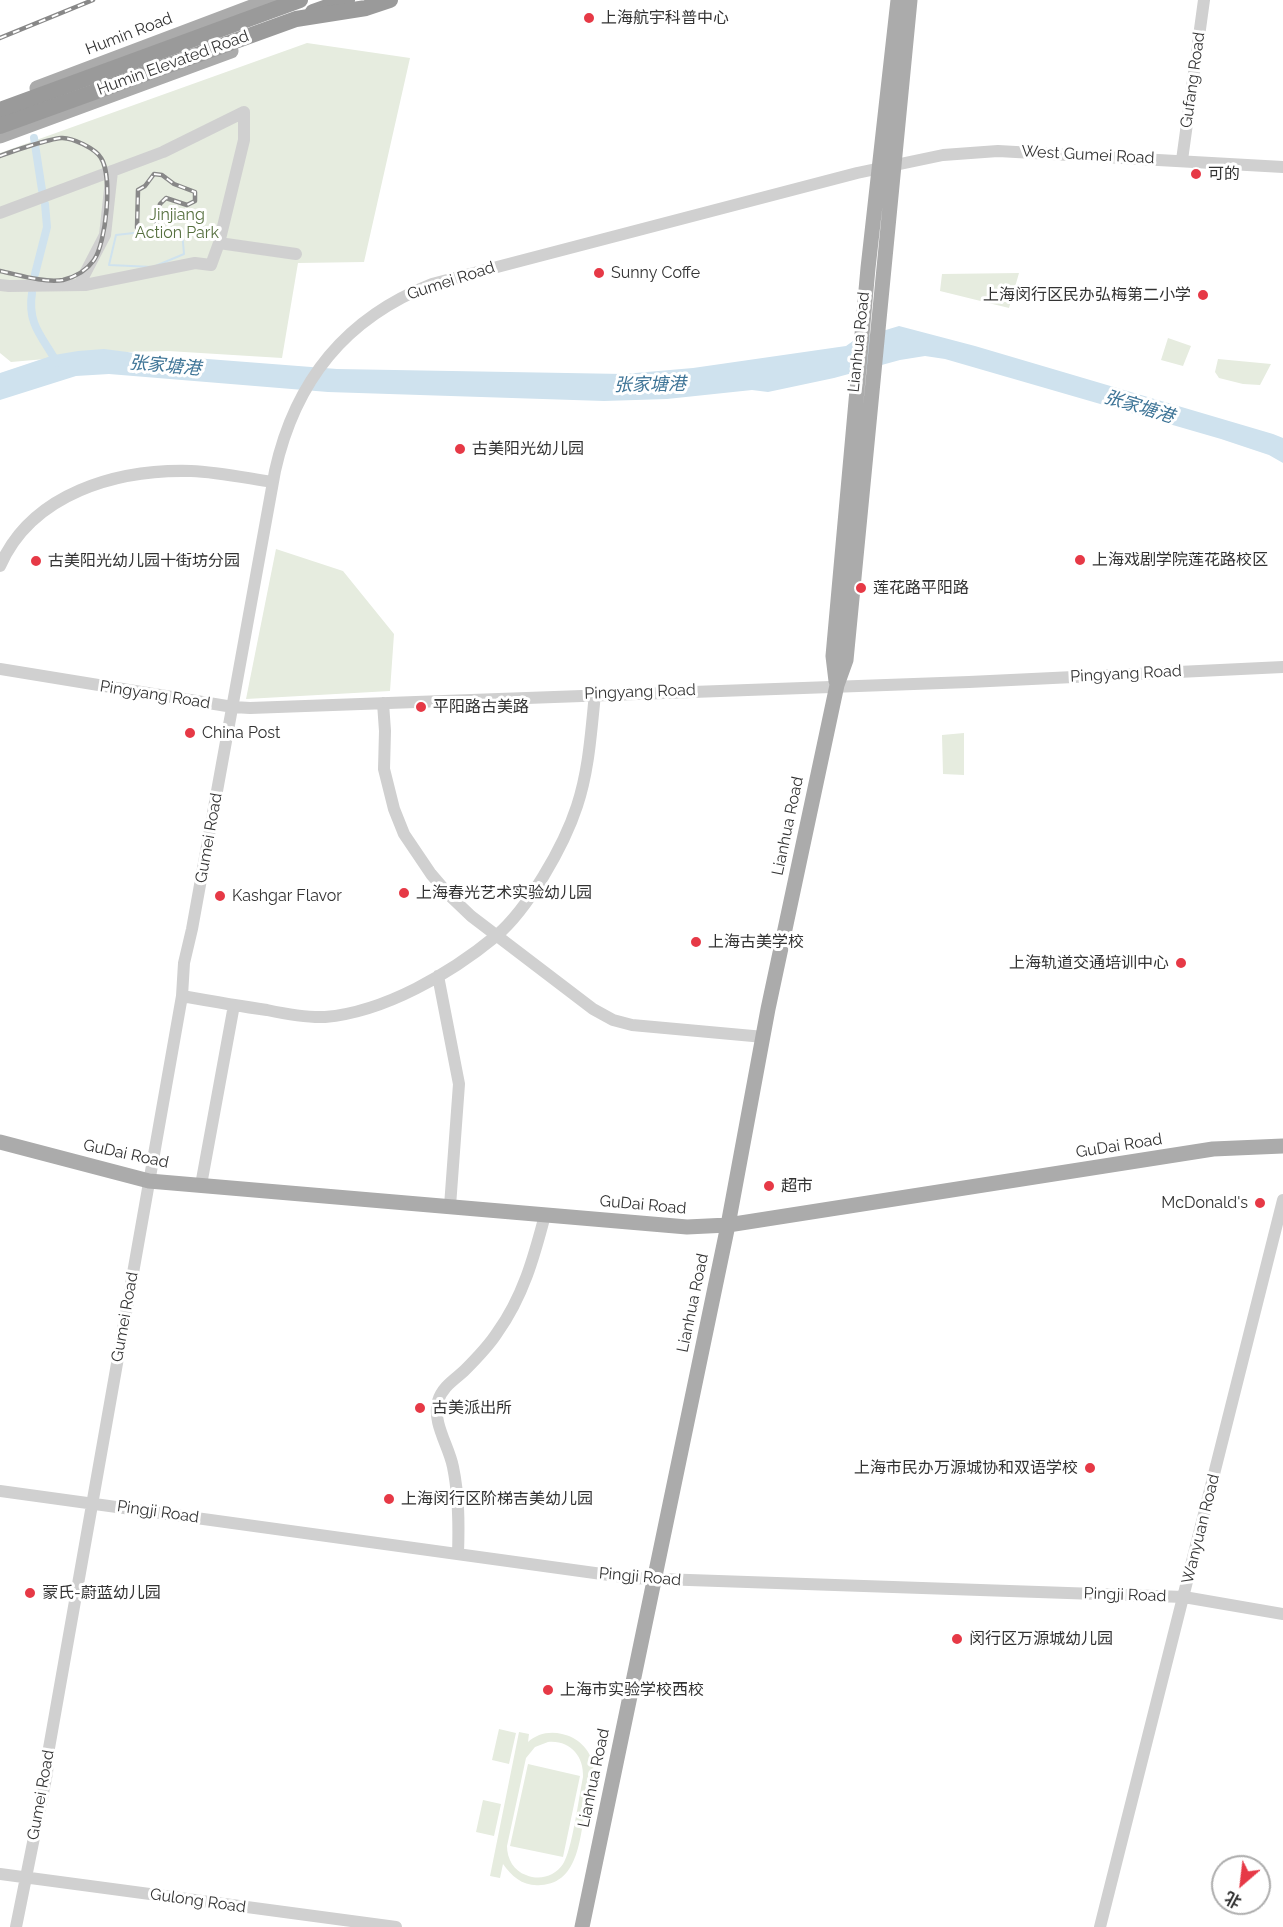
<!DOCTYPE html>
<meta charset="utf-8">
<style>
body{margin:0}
#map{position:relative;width:1283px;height:1927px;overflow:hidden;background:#fff;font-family:Raleway,"Noto Sans SC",sans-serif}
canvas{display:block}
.north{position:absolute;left:1211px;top:1855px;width:60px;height:60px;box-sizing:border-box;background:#fff;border:2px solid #adadad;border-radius:50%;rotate:208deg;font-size:16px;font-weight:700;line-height:24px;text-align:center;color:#333}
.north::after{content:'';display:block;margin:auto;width:21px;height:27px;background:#e63946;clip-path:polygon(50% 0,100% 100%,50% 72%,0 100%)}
</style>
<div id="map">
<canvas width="1283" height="1927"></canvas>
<div class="north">北</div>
</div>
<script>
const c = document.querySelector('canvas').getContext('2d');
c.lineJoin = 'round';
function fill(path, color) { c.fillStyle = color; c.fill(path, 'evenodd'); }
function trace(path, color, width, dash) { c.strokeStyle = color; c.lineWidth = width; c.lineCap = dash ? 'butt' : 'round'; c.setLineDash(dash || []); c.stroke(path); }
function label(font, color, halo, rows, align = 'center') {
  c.font = font + ' Raleway,"Noto Sans SC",sans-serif'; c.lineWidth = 6; c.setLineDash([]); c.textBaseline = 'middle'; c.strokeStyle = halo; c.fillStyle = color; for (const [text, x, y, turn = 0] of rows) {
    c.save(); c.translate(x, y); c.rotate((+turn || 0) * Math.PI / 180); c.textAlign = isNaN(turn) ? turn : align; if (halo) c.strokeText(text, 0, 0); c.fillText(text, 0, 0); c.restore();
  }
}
const green = new Path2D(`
 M307,43l103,15 -46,204 -66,1 -16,95 -114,-7 -42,1 -115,10 -11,-9v-200z
 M1019,273l-10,35 -69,-17 2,-17z
 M1168,338l23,8 -8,20 -22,-6z
 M1218,359l53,5 -11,21 -17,-1 -24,-6 -4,-6z
 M276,549l67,22 51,63 -4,57 -144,8z
 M964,733v42l-21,-1 -1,-39z
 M499,1729l17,4 -7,31 -17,-4z
 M519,1732l10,2 -1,8c9,-8 21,-11 34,-8 15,3 28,15 31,30 2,12 -5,29 -7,41 -6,29 -6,78 -45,80 -17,2 -29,-8 -38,-21l-3,14 -10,-2zM548,1742c22,-2 36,14 35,35 -4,19 -11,74 -20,87 -8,12 -23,17 -37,11 -12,-4 -19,-16 -19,-29l19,-88 9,-11z
 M528,1764l52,12 -17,81 -53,-11z
 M483,1800l18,4 -7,32 -18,-4z`);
const water = new Path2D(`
 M899,326l76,20 298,88 10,4v25l-14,-8 -48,-16 -276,-80 -20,-3 -25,4 -66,18 -66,14 -16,-2 -85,9 -63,2 -276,-9 -219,-18 -33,2 -76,24v-27l54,-18 24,-4 26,-2 39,5 194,15 287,5 69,-6 153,-22 10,-7z`);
const stream = new Path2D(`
 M178,228l4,3 2,23 -31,13 -44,-2 7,-30z`);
const canal = new Path2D(`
 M34,138l8,52
 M35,274l12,-47 -2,-23
 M32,293c-5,32 11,44 25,70`);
const minor = new Path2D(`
 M1182,160l22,-160
 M0,213l163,-61 81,-40v28l-25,103 -8,22 -16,-2 -110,22 -76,1 -9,-1
 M219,243l77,11
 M79,285l26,-50 7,-64
 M0,566c32,-73 117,-97 191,-95 27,1 55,7 82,11
 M0,669l233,38 17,1 719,-26 314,-15
 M383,703l2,28 -1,38 10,40 10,25 27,40 18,21 22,21 122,93 20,11 19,5 132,12
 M438,976l21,108 -9,122
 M182,996c28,5 57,10 85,14 19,4 39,8 58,7 60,-5 126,-44 171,-81 32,-27 68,-90 81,-130 12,-36 14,-74 18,-112
 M201,1185l33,-180
 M0,1491l631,87 553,19 99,17
 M458,1554c1,-30 1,-58 -5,-87 -4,-21 -21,-44 -15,-66 4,-14 16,-21 26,-30 12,-12 24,-24 33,-38 26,-36 37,-76 48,-118
 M0,1874l396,53
 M16,1927l31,-154 2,-25 133,-752 2,-33 8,-34 83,-458c20,-90 70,-153 157,-187l425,-111 86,-18 55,-4 285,16
 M1100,1927l183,-727`);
const major = new Path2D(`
 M37,88l233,-88
 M0,136l231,-85
 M836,681l-3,-25 35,-388 30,-268
 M0,1142l149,39 538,46 41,-2 485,-76 70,-3
 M582,1927l146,-702 40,-216 69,-324 9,-25 64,-660`);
const highway = new Path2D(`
 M313,12l34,-12
 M0,110l300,-110`);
const rail = new Path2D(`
 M0,38l93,-38
 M0,156c13,-5 49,-17 61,-18 11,-1 35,11 40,20 12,19 5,85 -7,102 -7,10 -19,17 -31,20 -19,3 -44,-5 -63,-9
 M154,174l8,1 12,9 21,8v9l-8,4 -21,-7 -6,6 -5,28 -9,4 -9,-8 1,-38 7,-4z`);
const highwayBridge = new Path2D(`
 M0,126l296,-107 70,-11 24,-8`);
const markers = [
 [589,18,6,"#e63946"],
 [1196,174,6,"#e63946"],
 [599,273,6,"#e63946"],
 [1203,295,6,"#e63946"],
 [460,449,6,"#e63946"],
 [1080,560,6,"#e63946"],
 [36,561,6,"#e63946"],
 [861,588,6,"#e63946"],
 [421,707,6,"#e63946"],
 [190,733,6,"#e63946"],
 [404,893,6,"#e63946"],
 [220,896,6,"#e63946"],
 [696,942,6,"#e63946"],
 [1181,963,6,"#e63946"],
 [769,1186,6,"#e63946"],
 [1260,1203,6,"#e63946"],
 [420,1408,6,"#e63946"],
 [1090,1468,6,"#e63946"],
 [389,1499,6,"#e63946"],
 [30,1593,6,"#e63946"],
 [957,1639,6,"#e63946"],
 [548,1690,6,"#e63946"]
];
const poiNames = [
 ["上海航宇科普中心",601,18],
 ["可的",1208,174],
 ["Sunny Coffe",611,273],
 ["上海闵行区民办弘梅第二小学",1191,295,"right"],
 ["古美阳光幼儿园",472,449],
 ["上海戏剧学院莲花路校区",1092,560],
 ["古美阳光幼儿园十街坊分园",48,561],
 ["莲花路平阳路",873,588],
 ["平阳路古美路",433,707],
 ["China Post",202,733],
 ["上海春光艺术实验幼儿园",416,893],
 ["Kashgar Flavor",232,896],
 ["上海古美学校",708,942],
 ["上海轨道交通培训中心",1169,963,"right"],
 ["超市",781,1186],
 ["McDonald's",1248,1203,"right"],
 ["古美派出所",432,1408],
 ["上海市民办万源城协和双语学校",1078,1468,"right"],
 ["上海闵行区阶梯吉美幼儿园",401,1499],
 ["蒙氏-蔚蓝幼儿园",42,1593],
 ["闵行区万源城幼儿园",969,1639],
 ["上海市实验学校西校",560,1690]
];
const streetNames = [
 ["Humin Road",129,34,-21],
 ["Humin Elevated Road",173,63,-20],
 ["Gufang Road",1193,80,-82],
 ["West Gumei Road",1088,155,3],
 ["Gumei Road",451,281,-18],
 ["Lianhua Road",859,342,-84],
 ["Pingyang Road",1126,674,-3],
 ["Pingyang Road",640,692,-2],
 ["Pingyang Road",155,695,9],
 ["Lianhua Road",788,826,-78],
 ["Gumei Road",209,838,-80],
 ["GuDai Road",1119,1146,-9],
 ["GuDai Road",126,1154,12],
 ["GuDai Road",643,1205,5],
 ["Lianhua Road",693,1303,-78],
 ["Gumei Road",125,1317,-80],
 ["Pingji Road",158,1512,8],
 ["Wanyuan Road",1201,1529,-76],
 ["Pingji Road",640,1577,5],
 ["Pingji Road",1125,1595,2],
 ["Lianhua Road",594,1778,-78],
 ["Gumei Road",41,1795,-80],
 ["Gulong Road",198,1901,8]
];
const parkNames = [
 ["Jinjiang",177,215],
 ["Action Park",177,233]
];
const waterNames = [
 ["张家塘港",165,366,5],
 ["张家塘港",650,385,-1],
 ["张家塘港",1139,407,17]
];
fill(green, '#e6ecdf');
fill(water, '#cfe2ee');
trace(stream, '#cfe2ee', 2);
trace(canal, '#cfe2ee', 8);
trace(minor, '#d0d0d0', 12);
trace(major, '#ababab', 15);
trace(highway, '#9a9a9a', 16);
trace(rail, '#888', 4.5);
trace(rail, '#fff', 2, [7]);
trace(highwayBridge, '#9a9a9a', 16);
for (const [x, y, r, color] of markers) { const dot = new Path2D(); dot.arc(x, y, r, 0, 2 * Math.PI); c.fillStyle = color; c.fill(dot); trace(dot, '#fff', 2); }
label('16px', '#333', '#fff', poiNames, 'left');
label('16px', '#333', '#fff', streetNames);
label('16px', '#56703f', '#fff', parkNames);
label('italic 18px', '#3f7597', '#fff', waterNames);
</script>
